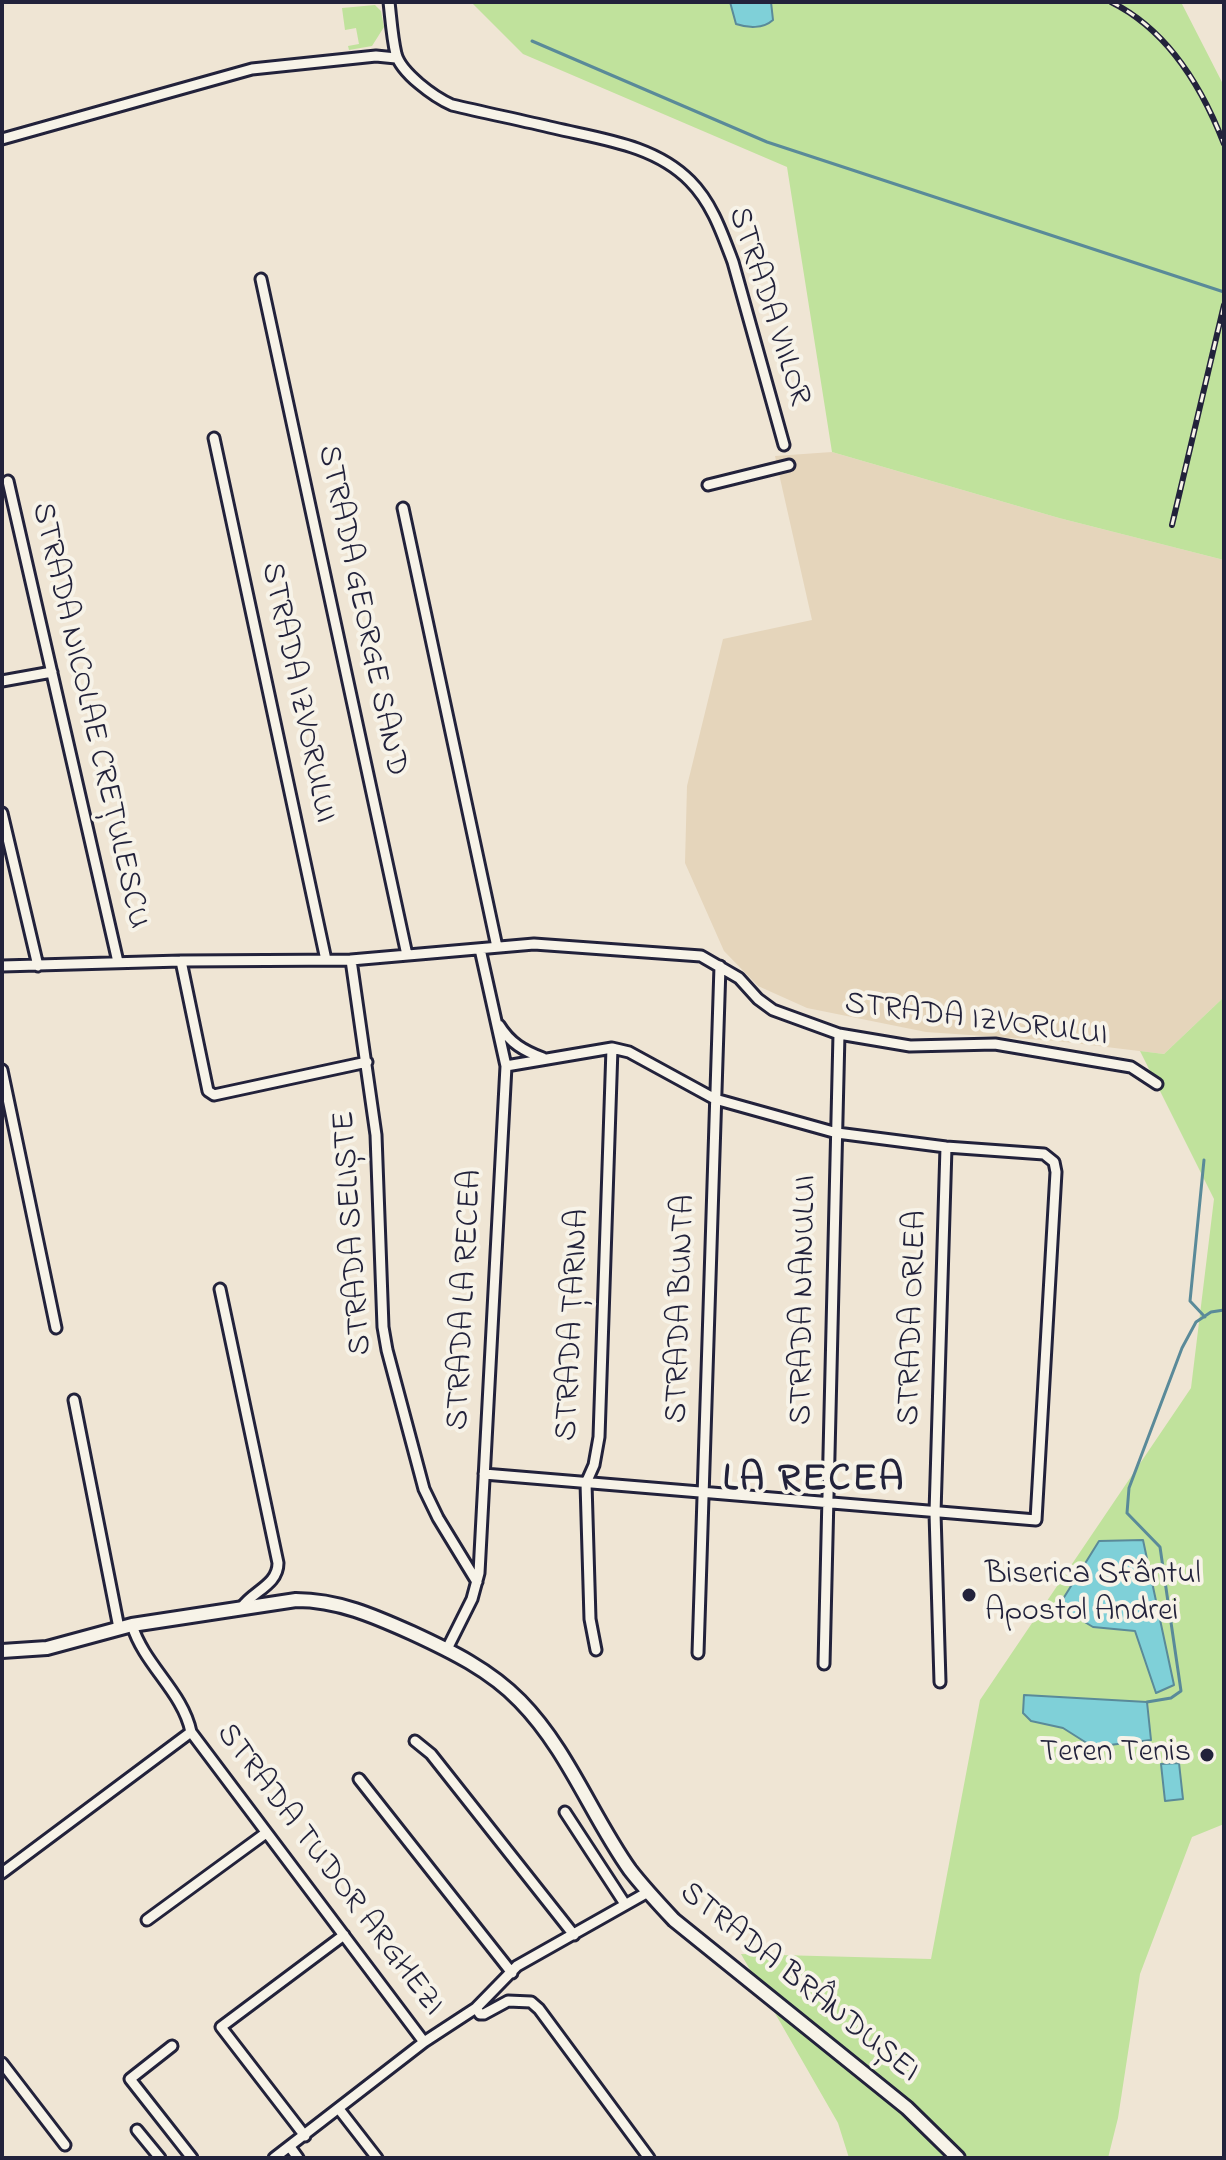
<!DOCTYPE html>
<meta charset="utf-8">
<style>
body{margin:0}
#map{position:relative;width:1226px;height:2160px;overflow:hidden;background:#efe5d4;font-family:"Indie Flower",sans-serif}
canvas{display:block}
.frame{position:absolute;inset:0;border:4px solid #22223b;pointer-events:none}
</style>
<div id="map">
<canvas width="1226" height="2160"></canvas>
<div class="frame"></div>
</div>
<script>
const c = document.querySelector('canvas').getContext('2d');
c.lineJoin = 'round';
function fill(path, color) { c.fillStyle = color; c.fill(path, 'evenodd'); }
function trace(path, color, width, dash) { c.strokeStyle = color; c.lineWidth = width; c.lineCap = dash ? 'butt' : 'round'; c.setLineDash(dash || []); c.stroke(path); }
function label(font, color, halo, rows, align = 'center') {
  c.font = font + ' "Indie Flower",sans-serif'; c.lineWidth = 8; c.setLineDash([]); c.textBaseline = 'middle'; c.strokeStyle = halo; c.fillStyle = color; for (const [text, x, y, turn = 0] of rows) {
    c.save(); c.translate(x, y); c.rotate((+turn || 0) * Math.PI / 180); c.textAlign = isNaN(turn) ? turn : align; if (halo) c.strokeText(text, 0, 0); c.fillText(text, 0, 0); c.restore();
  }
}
const built = new Path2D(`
 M832,452l227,66 165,42v437l-60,57 -107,-13 -131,-9 -119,-24 -49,-22 -34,-35 -39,-88 2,-77 36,-147 89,-19 -37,-164z`);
const green = new Path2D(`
 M471,2l711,2 42,82v474l-165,-42 -227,-66 -45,-285 -264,-113z
 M375,5l6,6 3,16 -12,19 -23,4 -1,-4 11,-2 -3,-16 -11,2 -3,-22z
 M1224,997v827l-32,13 -52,137 -22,144 -10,40h-259l-11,-35 -97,-169 190,5 49,-259 211,-312 23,-189 -74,-148 24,3z`);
const water = new Path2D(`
 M730,2h41l2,18c-10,9 -25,8 -37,4z
 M1143,1540l31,145 -18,8 -21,-62 -42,-4 -15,-9 -25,-3 46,-74z
 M1024,1695l123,7 4,38 -58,7 -30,-19 -32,-7 -8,-8z
 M1179,1763l4,36 -18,2 -4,-37z`);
const stream = new Path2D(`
 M532,41l235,101 457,150
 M1204,1160l-14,141 15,16
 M1147,1702l24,-4 10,-7 -21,-144 -33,-34 2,-25 53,-140 14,-26 15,-10 13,-2`);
const minor = new Path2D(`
 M389,2c2,17 3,35 7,52 5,19 38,43 56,51 34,8 68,15 102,23 47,11 101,17 136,53 22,22 32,52 43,81l51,183
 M2,139l250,-70 124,-13 20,2
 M261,279l146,676
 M214,438l112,522
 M8,481l110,481
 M708,485l81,-20
 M403,508l94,439
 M2,681l50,-9
 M2,813l36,153
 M351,960l25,175 7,192 4,23 37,139 14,29 39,64
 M181,961l27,130 6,4 153,-33
 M2,966l179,-5 170,-1 183,-16 167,12 38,22 19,21 15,11 66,24 71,12 85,-2 136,23 26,17
 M499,1025c11,18 25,26 44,33
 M2,1070l54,258
 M220,1289l58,274c0,22 -25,28 -36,44
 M74,1400l45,228
 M484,1474l552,46 20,-348 -2,-10 -10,-8 -98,-7 -109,-14 -122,-34 -86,-47 -17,-4 -106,18
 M132,1625c12,40 51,67 59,107l233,310
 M447,1649l25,-50 7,-26 27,-507 -26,-117
 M596,1650l-6,-31 -4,-136 8,-18 5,-28 13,-389
 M698,1653l22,-687
 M824,1664l15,-630
 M940,1682l-5,-169 11,-366
 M415,1741l16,13 143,181
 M359,1779l153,194
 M565,1812l60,92
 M2,1873l189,-141
 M147,1920l119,-87
 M476,2008l4,6h4l24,-13 23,1 8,7 110,149
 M172,2046l-42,33 62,79
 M2,2063l63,82
 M339,2109l38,49
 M137,2130l23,28
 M305,2136l-84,-109 123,-92
 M290,2147l8,11
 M274,2158l150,-116 52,-34 41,-42 131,-74`);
const secondary = new Path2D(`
 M2,1651l45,-3 85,-23 164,-25c42,0 78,16 116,33 39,18 78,37 108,68 48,49 71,114 110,169 14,18 29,34 44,50l233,188 51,50`);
const rail = new Path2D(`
 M1111,2c57,28 91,85 113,142
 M1172,525l52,-220`);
const markers = [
 [969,1595,8,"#22223b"],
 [1207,1755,8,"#22223b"]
];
const streetNames = [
 ["STRADA VIILOR",767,307,72],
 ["STRADA GEORGE SAND",360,611,78],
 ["STRADA IZVORULUI",296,693,78],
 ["STRADA NICOLAE CREȚULESCU",88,716,77],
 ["STRADA IZVORULUI",976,1022,7],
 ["STRADA SELIȘTE",355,1233,-94],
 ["STRADA LA RECEA",467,1300,-87],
 ["STRADA NANULUI",806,1300,-89],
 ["STRADA BUNTA",683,1309,-88],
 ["STRADA ORLEA",915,1318,-88],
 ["STRADA ȚARINA",575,1325,-87],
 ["STRADA TUDOR ARGHEZI",328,1871,53],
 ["STRADA BRÂNDUȘEI",798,1984,39]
];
const poiNames = [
 ["Biserica Sfântul",985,1577],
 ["Apostol Andrei",985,1614],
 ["Teren Tenis",1191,1755,"right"]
];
const districtNames = [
 ["LA RECEA",814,1482]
];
fill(built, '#e5d5bb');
fill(green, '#c0e29c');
fill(water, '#7fd0d8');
trace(water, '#5a8a99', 2);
trace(stream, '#5a8a99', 3);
trace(minor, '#22223b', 15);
trace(secondary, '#22223b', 18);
trace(minor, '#f7f3e8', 9);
trace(secondary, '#f7f3e8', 12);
trace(rail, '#22223b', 6);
trace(rail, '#f7f3e8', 3, [9]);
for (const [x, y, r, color] of markers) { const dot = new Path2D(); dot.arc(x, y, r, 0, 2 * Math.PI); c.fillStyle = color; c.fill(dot); trace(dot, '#f7f3e8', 3); }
label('32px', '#22223b', '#f7f3e8', streetNames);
label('32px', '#22223b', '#f7f3e8', poiNames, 'left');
c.letterSpacing = '2px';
label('bold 40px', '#22223b', '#f7f3e8', districtNames);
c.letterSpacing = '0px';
</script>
